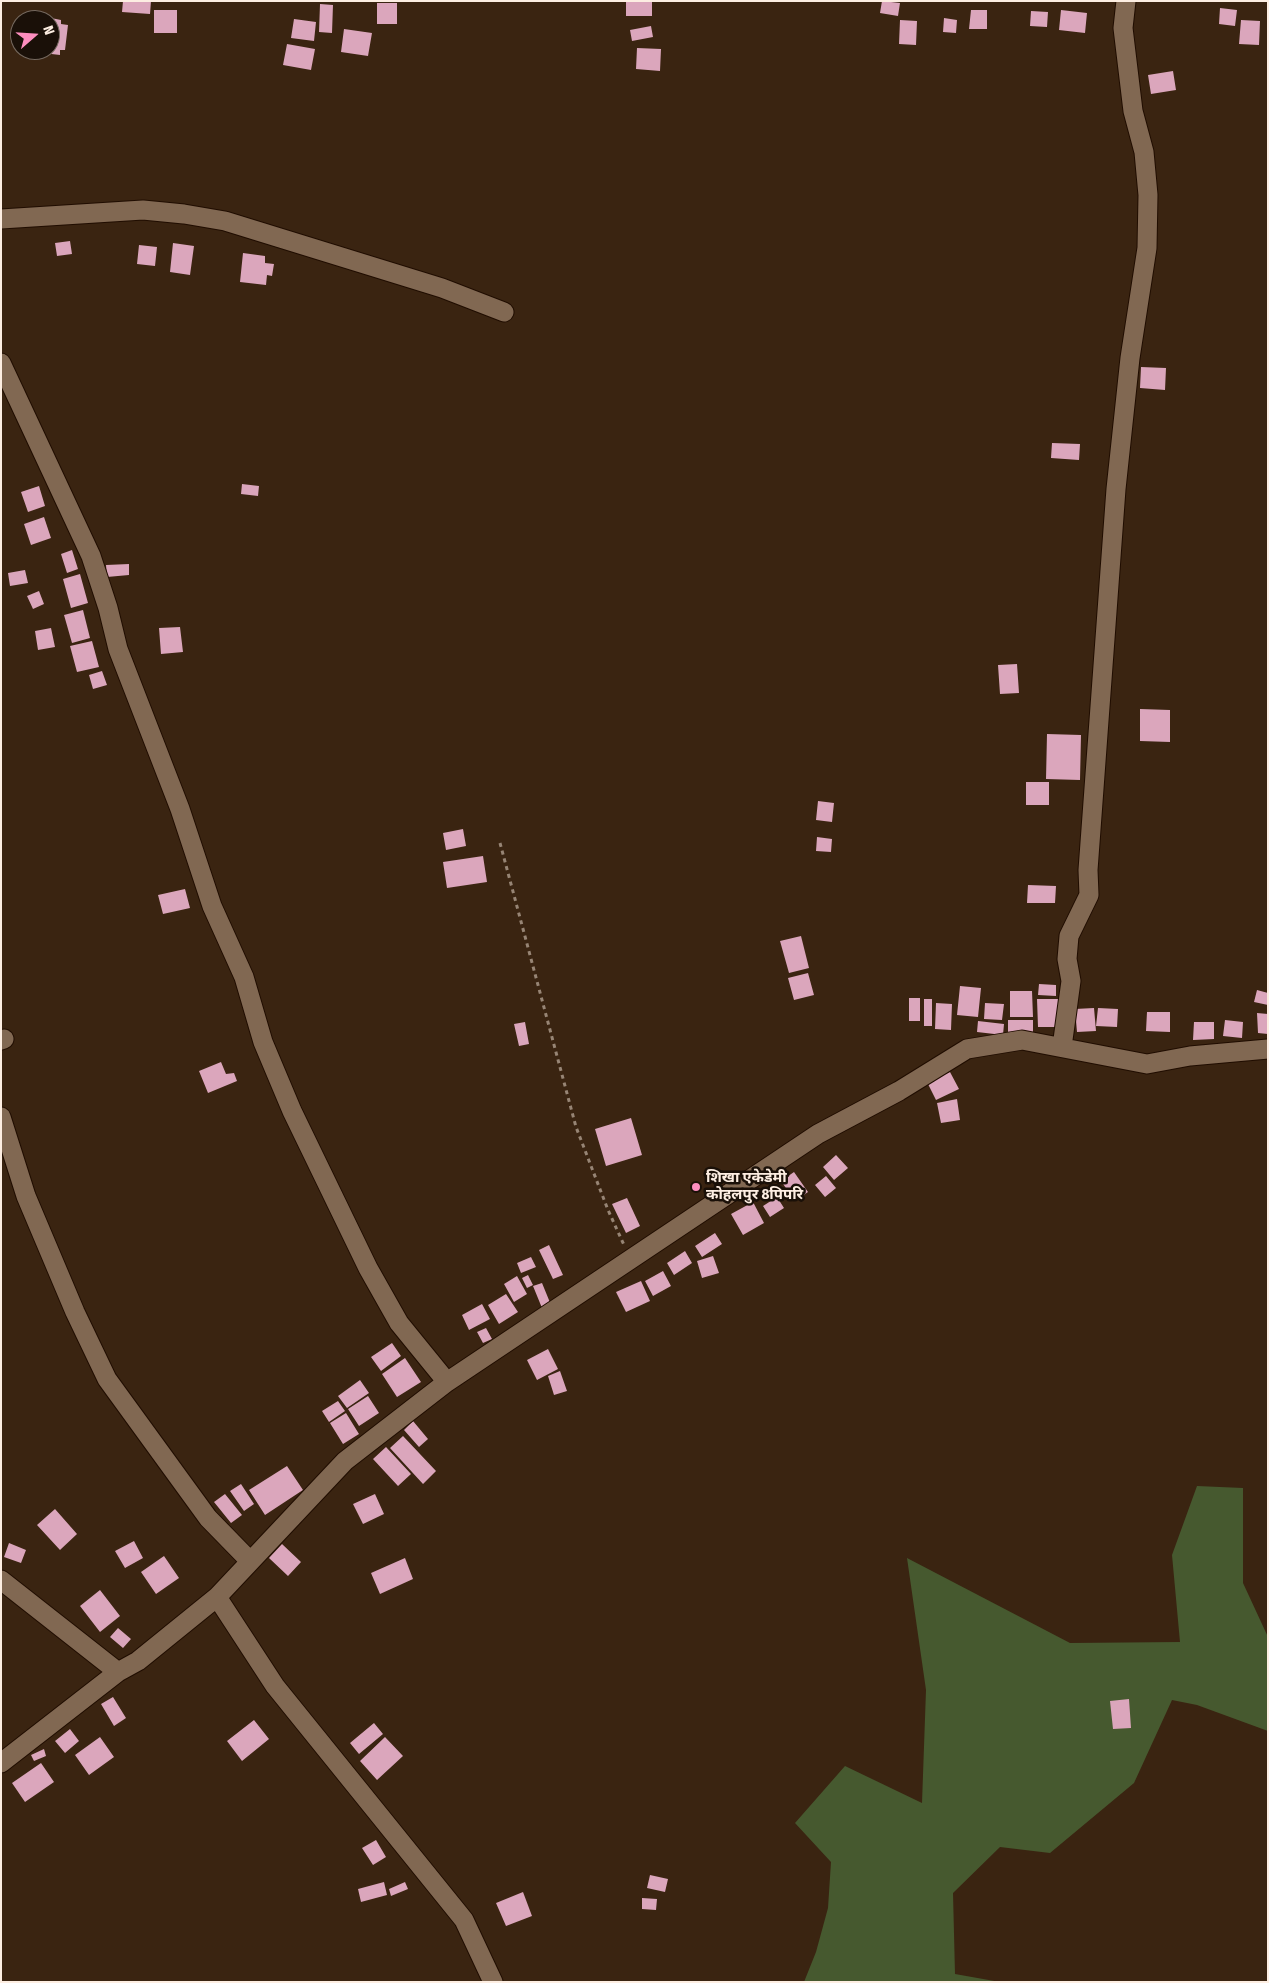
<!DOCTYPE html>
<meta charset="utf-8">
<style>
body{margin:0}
#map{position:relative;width:1269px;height:1983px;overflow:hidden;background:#3a2411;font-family:"Fira Sans Condensed",sans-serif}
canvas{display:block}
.frame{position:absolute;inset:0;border:2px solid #fdeee2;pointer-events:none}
.north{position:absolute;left:10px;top:10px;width:50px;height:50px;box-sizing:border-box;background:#1a1008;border:1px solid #75695f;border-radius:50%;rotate:71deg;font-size:14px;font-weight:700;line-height:20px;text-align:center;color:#fdeee2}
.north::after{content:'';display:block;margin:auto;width:18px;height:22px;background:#fd8ebf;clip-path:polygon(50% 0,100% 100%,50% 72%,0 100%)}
</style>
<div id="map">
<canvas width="1269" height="1983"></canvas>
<div class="frame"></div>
<div class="north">N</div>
</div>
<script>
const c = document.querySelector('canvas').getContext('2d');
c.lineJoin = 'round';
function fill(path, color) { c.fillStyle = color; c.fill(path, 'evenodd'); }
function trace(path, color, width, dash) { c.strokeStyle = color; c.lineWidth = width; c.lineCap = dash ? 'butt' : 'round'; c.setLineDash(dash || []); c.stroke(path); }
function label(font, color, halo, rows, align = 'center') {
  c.font = font + ' "Fira Sans Condensed","Noto Sans Devanagari",sans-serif'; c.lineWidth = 5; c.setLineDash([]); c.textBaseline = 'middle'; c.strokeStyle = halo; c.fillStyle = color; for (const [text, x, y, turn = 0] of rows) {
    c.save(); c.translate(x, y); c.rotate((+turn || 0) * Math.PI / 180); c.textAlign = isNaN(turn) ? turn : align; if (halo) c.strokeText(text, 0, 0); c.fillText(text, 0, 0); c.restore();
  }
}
const forest = new Path2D(`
 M1197,1486l46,2v95l25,54v94l-71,-26 -25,-5 -38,83 -84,70 -50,-6 -47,46 2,81 45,8h-196l12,-30 12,-44 3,-46 -36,-39 50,-57 77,37 4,-113 -19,-132 163,85 110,-1 -8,-87z`);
const building = new Path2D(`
 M123,1h28l-1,13 -28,-2z
 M626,1h26v15h-26z
 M882,1l18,2 -2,13 -18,-3z
 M377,3h20v21h-20z
 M320,4l13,1 -1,28 -13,-1z
 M1220,8l17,2 -2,16 -16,-2z
 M154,10h23v23h-23z
 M971,10h16v19h-18z
 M1061,10l26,3 -2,20 -26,-3z
 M1031,11l17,1 -1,15 -17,-1z
 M51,18l10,2v4l7,1 -3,25h-5v5l-17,-2v-3h7z
 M944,18l13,2 -1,13 -13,-1z
 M294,19l22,3 -2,19 -23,-3z
 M900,20l17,1 -1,24 -17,-1z
 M1241,20l19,1 -1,24 -20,-1z
 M651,26l2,11 -21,4 -2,-11z
 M344,29l28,4 -4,23 -27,-4z
 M287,44l28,5 -4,21 -28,-5z
 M637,48l24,1 -1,22 -24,-2z
 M1173,71l3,19 -25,4 -3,-19z
 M70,241l2,13 -15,2 -2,-13z
 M173,243l21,3 -4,29 -20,-3z
 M139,245l18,2 -2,19 -18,-2z
 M243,253l22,3v7l9,1 -2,12 -5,-1 -1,10 -26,-3z
 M1141,367l25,1 -1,22 -25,-2z
 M1052,443l28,1 -1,16 -28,-2z
 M242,484l17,2 -1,10 -17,-2z
 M39,486l6,20 -17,6 -7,-20z
 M44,517l7,21 -20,7 -7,-21z
 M72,550l6,19 -11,4 -6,-19z
 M129,564v11l-22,2 -1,-12z
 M25,570l3,13 -18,3 -2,-13z
 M80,574l8,29 -17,5 -8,-29z
 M39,591l5,13 -11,5 -6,-13z
 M83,610l7,28 -18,5 -8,-28z
 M180,627l3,25 -22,2 -2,-26z
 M51,628l4,19 -17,3 -3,-19z
 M92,641l7,26 -22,5 -7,-26z
 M1017,664l2,29 -19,1 -2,-29z
 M102,671l5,14 -14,4 -4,-14z
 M1140,709l30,1v32l-30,-1z
 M1047,734l34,1 -1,45 -34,-1z
 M1026,782h23v23h-23z
 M818,801l16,2 -2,19 -16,-2z
 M463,829l3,17 -20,4 -3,-17z
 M817,837l15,2 -1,13 -15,-1z
 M483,856l4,26 -40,6 -4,-26z
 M1028,885l28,1 -1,17h-28z
 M185,889l5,19 -27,6 -5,-19z
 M801,936l8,32 -20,5 -9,-32z
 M808,973l6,22 -20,5 -6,-22z
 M1039,984l17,1v11l-18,-1z
 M960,986l21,2 -3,29 -21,-2z
 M1257,990l11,3v12l-14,-3z
 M1010,991h22l1,26h-23z
 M909,998h11v23h-11z
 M924,999h8v27h-8z
 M1037,999h22v28h-21z
 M936,1003l16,1 -1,26 -16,-1z
 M985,1003l19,1 -2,16 -18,-1z
 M1094,1008l2,23 -19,1 -2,-23z
 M1098,1008l20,1 -1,18 -21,-1z
 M1147,1012h23v20l-24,-1z
 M1257,1013l11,1v20l-10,-1z
 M1008,1020h25v13h-25z
 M1225,1020l18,2 -1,16 -19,-2z
 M978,1021l26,3 -1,11 -26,-3z
 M525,1022l4,22 -10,2 -5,-22z
 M1194,1022h20v17l-21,1z
 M221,1062l5,12 8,-1 3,8 -29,12 -9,-22z
 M950,1072l9,17 -23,11 -9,-18z
 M957,1099l3,21 -19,3 -4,-20z
 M631,1118l11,37 -36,11 -11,-37z
 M836,1155l12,13 -14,12 -11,-13z
 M794,1172l14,20 -13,9 -14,-20z
 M826,1176l10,12 -11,9 -10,-12z
 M777,1197l7,11 -14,9 -7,-11z
 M627,1198l13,28 -14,7 -14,-29z
 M753,1202l11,21 -21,12 -12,-21z
 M715,1233l7,11 -20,13 -7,-11z
 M549,1245l14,30 -10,4 -14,-29z
 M685,1251l7,12 -18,12 -7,-12z
 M713,1256l6,17 -17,5 -5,-17z
 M531,1257l5,10 -15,6 -4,-10z
 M663,1271l8,15 -18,10 -8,-15z
 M528,1275l5,10 -6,3 -5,-10z
 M517,1276l10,18 -13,8 -10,-18z
 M641,1281l9,20 -24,11 -10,-20z
 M542,1283l9,22 -9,3 -9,-22z
 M506,1294l12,18 -19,12 -11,-19z
 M482,1304l8,15 -21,11 -7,-15z
 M486,1328l6,11 -9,4 -6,-11z
 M392,1343l9,13 -20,15 -10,-14z
 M548,1349l10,20 -21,11 -10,-20z
 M405,1358l16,24 -24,15 -15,-23z
 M560,1371l7,20 -13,4 -6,-19z
 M360,1380l9,13 -22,15 -9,-12z
 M368,1396l11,17 -20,13 -11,-17z
 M338,1401l7,10 -16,11 -7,-11z
 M346,1413l13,21 -16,10 -13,-21z
 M413,1421l15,18 -9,8 -15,-17z
 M403,1436l33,35 -13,13 -33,-36z
 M386,1447l25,27 -13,12 -25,-27z
 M287,1466l16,24 -38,25 -16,-25z
 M241,1484l13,20 -10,7 -14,-20z
 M225,1494l17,21 -11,8 -17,-21z
 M375,1494l9,20 -21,10 -10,-20z
 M55,1509l22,25 -17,16 -23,-25z
 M134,1541l9,17 -18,10 -10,-17z
 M9,1543l17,7 -5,13 -17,-6z
 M282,1544l19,18 -13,14 -19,-18z
 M164,1556l15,22 -23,16 -15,-22z
 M405,1558l8,21 -33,15 -9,-21z
 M100,1590l20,26 -20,16 -20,-26z
 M118,1628l13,11 -8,9 -13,-11z
 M113,1697l13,21 -12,8 -13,-22z
 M1129,1699l2,29 -18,1 -3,-28z
 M254,1720l15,19 -27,22 -15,-20z
 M374,1723l9,11 -24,20 -9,-11z
 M70,1729l9,12 -14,12 -10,-12z
 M100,1737l14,20 -25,18 -14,-20z
 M385,1737l18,19 -26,24 -17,-19z
 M44,1749l2,7 -12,5 -3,-6z
 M41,1763l13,19 -29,20 -13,-19z
 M376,1840l10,17 -13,8 -11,-17z
 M650,1875l18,4 -3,13 -18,-4z
 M384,1882l3,13 -26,7 -3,-13z
 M405,1882l3,7 -17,7 -2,-7z
 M523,1892l9,24 -26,10 -10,-23z
 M642,1898l15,1 -1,11 -14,-1z`);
const path = new Path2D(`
 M500,843l76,284 32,83 16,35`);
const minor = new Path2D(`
 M1,219l142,-9 41,4 41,7 217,67 62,24
 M1,363l90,193 17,52 10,41 62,160 32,97 32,71 19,65 29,69 76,157 31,55 48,59
 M1,1040l3,-1
 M1062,1047l9,-66 -4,-22 2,-23 20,-41 -1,-25 28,-381 14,-131 17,-110 1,-53 -4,-43 -11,-41 -10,-83 3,-27
 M1,1117l25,79 49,116 32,67 101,139 42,43
 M1,1580l117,92
 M217,1597l58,89 189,234 29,62
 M1,1763l117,-91 20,-11 79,-64 128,-136 102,-79 371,-248 81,-43 68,-42 55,-9 125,24 43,-8 78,-7`);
const markers = [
 [696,1187,5,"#fd8ebf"]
];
const poiNames = [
 ["शिखा एकेडेमी",706,1178],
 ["कोहलपुर 8पिपरि",706,1195]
];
fill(forest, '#46592f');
fill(building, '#dba6bc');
trace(minor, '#200d00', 21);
trace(path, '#978575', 3, [4, 4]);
trace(minor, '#816852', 19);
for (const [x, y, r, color] of markers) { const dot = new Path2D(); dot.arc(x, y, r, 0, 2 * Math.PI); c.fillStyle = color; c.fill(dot); trace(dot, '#1a1008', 2); }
label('bold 15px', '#fdeee2', '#1a1008', poiNames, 'left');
</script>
